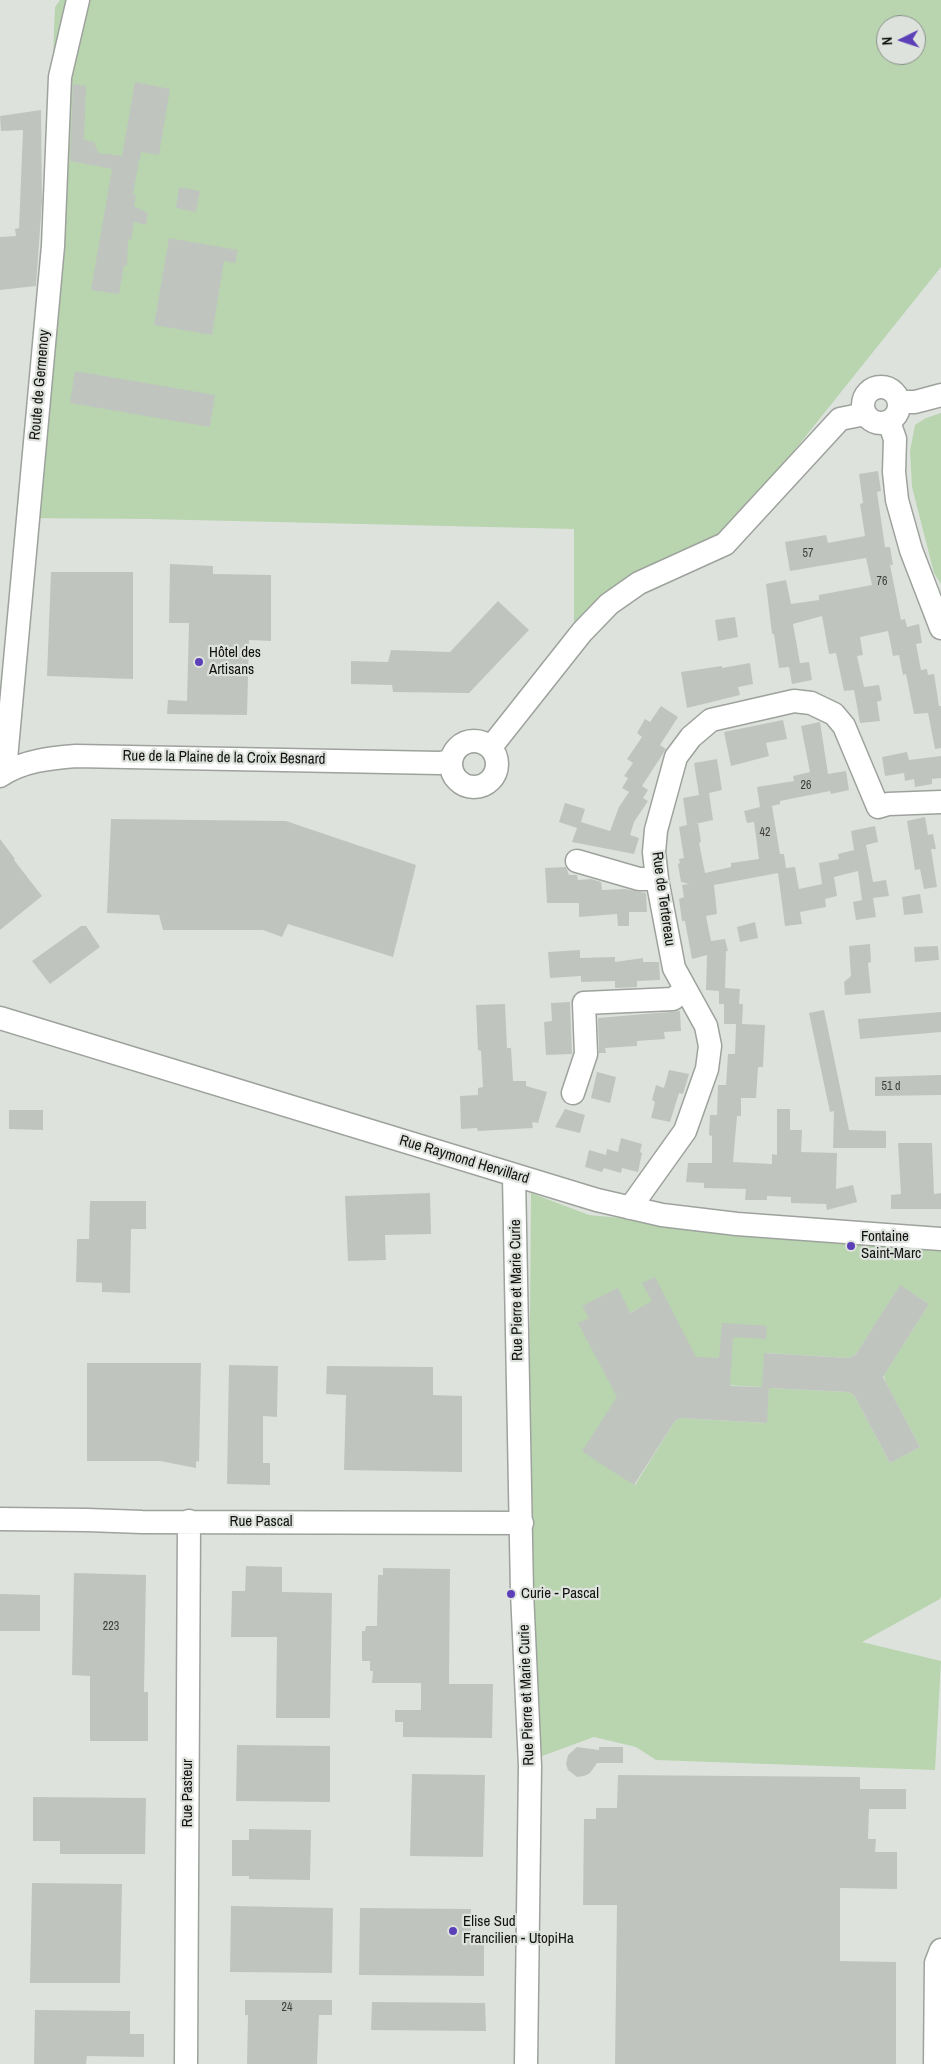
<!DOCTYPE html>
<meta charset="utf-8">
<style>
body{margin:0}
#map{position:relative;width:941px;height:2064px;overflow:hidden;background:#dee2dd;font-family:"Archivo Narrow",sans-serif}
canvas{display:block}
.north{position:absolute;left:876px;top:15px;width:50px;height:50px;box-sizing:border-box;background:#dee2dd;border:1px solid #8c8f8b;border-radius:50%;rotate:266deg;font-size:14px;font-weight:700;line-height:20px;text-align:center;color:#121311}
.north::after{content:'';display:block;margin:auto;width:18px;height:22px;background:#5c40b8;clip-path:polygon(50% 0,100% 100%,50% 72%,0 100%)}
</style>
<div id="map">
<canvas width="941" height="2064"></canvas>
<div class="north">N</div>
</div>
<script>
const c = document.querySelector('canvas').getContext('2d');
c.lineJoin = 'round';
function fill(path, color) { c.fillStyle = color; c.fill(path, 'evenodd'); }
function trace(path, color, width, dash) { c.strokeStyle = color; c.lineWidth = width; c.lineCap = dash ? 'butt' : 'round'; c.setLineDash(dash || []); c.stroke(path); }
function label(font, color, halo, rows, align = 'center') {
  c.font = font + ' "Archivo Narrow",sans-serif'; c.lineWidth = 4.5; c.setLineDash([]); c.textBaseline = 'middle'; c.strokeStyle = halo; c.fillStyle = color; for (const [text, x, y, turn = 0] of rows) {
    c.save(); c.translate(x, y); c.rotate((+turn || 0) * Math.PI / 180); c.textAlign = isNaN(turn) ? turn : align; if (halo) c.strokeText(text, 0, 0); c.fillText(text, 0, 0); c.restore();
  }
}
const green = new Path2D(`
 M60,0h881v267l-220,275 -147,96v-109l-426,-10 -130,-1 17,-170 13,-171 7,-170zM886,25h30v30h-30z
 M941,413v171l-7,-11 -22,-86 -2,-36 5,-26 11,-7z
 M531,1193l58,22 352,33v348l-1,3 -78,43 79,19 -6,109 -279,-10 -20,-13 -42,-10 -52,19 -14,-183zM900,1286l29,18 -45,71 1,6 35,66 -30,16 -36,-68 -6,-3 -79,-4 -3,35 -85,-5 -6,3 -40,64 -30,-19 40,-69 -37,-72 31,-17 43,75 81,4 2,-34 84,5 7,-4z`);
const building = new Path2D(`
 M135,82l35,7 -11,66 -18,-3 -1,8h-1l-6,35h3l-2,11 14,7 -2,12 -12,-3 -3,18 -3,-1 -1,27 -3,-1 -5,29 -28,-4 21,-121 -42,-8 3,-77 13,2 -2,54 10,2 4,11 24,3z
 M41,110l1,91 -6,85 -36,4v-53l16,-1 -1,-7 4,-1 4,-98 -22,1 -1,-15z
 M179,187l21,4 -4,21 -20,-4z
 M169,238l69,12 -3,13 -11,-2 -12,74 -58,-10z
 M75,371l140,24 -5,32 -140,-24z
 M878,471l3,20 -4,1 8,55h5l3,18h-3l11,55 4,-1 2,8 12,-3 3,19 -6,1 5,26 6,-1 1,6 6,-1 5,32h2v42l-6,1 -7,-36 -14,1 -8,-40 -3,1 -4,-20 -6,1 -5,-25 -28,6 3,18 -6,1 7,31 15,-2 3,15 -5,2 3,19 -20,2 -6,-33 -10,1 -8,-38 -7,1 -7,-38 -29,8 7,39 9,-1 3,18 -20,4 -3,-17 -10,1 -5,-34h-2l-6,-50 20,-4 5,24 28,-4v-5l53,-10 -6,-27 -76,13 -5,-29 41,-7 2,8 37,-7 -5,-32 3,-1 -4,-29z
 M170,564l43,2v8l58,1v66l-22,-1 -2,75 -80,-1 1,-14 19,1 2,-78h-20z
 M51,572h82v107l-86,-3z
 M498,601l31,29 -60,63 -76,-1 -1,-7 -41,-1v-23l37,1 3,-12 59,2z
 M735,617l3,20 -20,4 -3,-21z
 M750,663l3,21 -15,3 2,8 -53,13 -6,-36 41,-6v2z
 M661,706l17,11 -18,28 6,4 -24,37 6,4 -5,8 5,3 -14,21 -4,13 9,3 -5,16 -62,-12 5,-14 -18,-6 6,-19 20,6 -4,13 29,9 9,-24 10,-15 -7,-4 6,-10 -4,-2 9,-13 -6,-4 15,-22 -5,-4 8,-14 5,3z
 M783,720l4,19 -21,4 3,13 -38,10 -7,-34z
 M820,722l8,52 18,-3 3,19 -18,4 -1,-3 -50,10v3l-8,2 8,48h4l2,14 9,-1 4,22 23,-5 -3,-21 20,-4 -1,-5 16,-4 -3,-19 24,-5 3,16 -12,3 7,37 13,-2 3,16 -16,2 3,19 -20,3 -3,-18 9,-2 -4,-29 -24,6 3,19 -12,3 1,8 -26,5 2,12 -17,2 -7,-53 -64,12 3,29 -11,2 5,25 14,-2 3,12h-2l-1,37 15,1 -1,15h4l-1,20 23,1 -2,42h-5l-2,31h-15v18h-4l-4,46 39,2v-10l5,1v-46h13v21h12l-1,22 36,1 -1,36 17,-4 4,17 -30,8 -1,-6 -35,-1v-6l-24,-1v4h-22l1,-11 -42,-1v-5l-18,-1 2,-19h24v-27l-3,-1 1,-20h7l1,-30h8l2,-31h7l1,-30h-12v-20h-5v-13l-13,-1 1,-35 -15,4 -7,-38h-3l-3,-22 5,-2 -2,-12 7,-1 -8,-2 -3,-18 2,-1 -1,-4 5,-1 -5,-31 8,-2 -4,-27 16,-3 -5,-32 23,-4 5,31 -13,3 4,27 -23,5 8,-2 3,19 -2,1 6,30 26,-6v-4l28,-4 -5,-37 -7,1 -3,-12 16,-4 -3,-20 37,-6 -1,-5 17,-4 -9,-46z
 M907,752l2,8 32,-4v22l-9,1v5l-17,3 -1,-8 -9,2 -1,-8 -19,3 -3,-19z
 M925,817l3,18 5,-1 3,15h-5l6,38 -13,2 -4,-20 -5,1 -8,-49z
 M111,819l175,2 130,44 -23,92 -105,-33 -6,13 -19,-7h-100l-4,-15 -52,-2z
 M0,839l15,20 -1,1 28,36 -42,34z
 M566,867l3,8h8l1,5 13,-1 10,3 1,8 23,-1 21,4 1,19h-18v14h-11l-1,-12 -38,3v-14h-32l-2,-35z
 M920,894l3,19 -19,2 -2,-18z
 M755,922l3,16 -18,4 -3,-15z
 M81,926h5l14,21 -50,37 -18,-23z
 M870,944l1,18 -3,1 3,30 -26,2 -1,-13 7,-6 -2,-30z
 M938,946l1,14 -24,2 -1,-15z
 M580,950v8l35,-1v5l28,-4v4h16l1,18 -23,1v6l-22,1v-7l-34,1v-6l-31,2 -2,-26z
 M570,1002l2,52 -26,1 -2,-33 8,-1 -1,-18z
 M505,1004l2,44h4l2,33h13v5l21,6 -9,31 -6,-1 1,6 -55,3 -1,-3 -16,1 -1,-33 18,-1v-7l5,-1 -2,-36 -3,-1 -2,-45z
 M824,1010l25,120 37,1v17h-53l1,-37 -4,1 -21,-99z
 M680,1011l1,20 -17,1 1,7 -28,2v5l-32,2 1,5h-7l-1,-35z
 M941,1012v20l-81,7 -2,-20z
 M669,1070l20,4 -6,20 -4,-1 -9,29 -19,-4 4,-16 -3,-2 4,-15 8,3z
 M597,1072l19,5 -6,26 -19,-5z
 M941,1075v20l-66,1v-19z
 M565,1109l20,6 -5,18 -25,-6z
 M9,1110h34v20l-34,-1z
 M621,1138l21,6 -2,8 2,1 -4,19 -16,-4 -1,5 -17,-5 -2,4 -17,-5 4,-17 17,5 1,-6 11,3z
 M898,1143h34l2,51 7,-1v16h-50v-14l10,-1z
 M430,1193l1,41 -46,1 1,25 -38,1 -3,-65z
 M90,1201h56v28h-15l-1,64 -28,-1v-9l-26,-1 1,-43h12z
 M655,1277l41,80 23,1 3,-35 45,3 -1,13 -33,-2 -3,49 32,1 2,-34 85,5 7,-4 44,-69 29,19 -46,73 37,70 -30,16 -36,-68 -6,-3 -79,-4 -2,35 -86,-5 -6,3 -41,64 -30,-19 -22,-15 35,-54 -39,-74 11,-5 -7,-12 36,-18 12,25 22,-12 -10,-18z
 M87,1363h114l-2,99 -3,-1v7l-36,-7h-73z
 M229,1365l49,1 -1,51 -14,-1v47h7v22l-43,-1z
 M327,1366l106,1v28l29,1v76l-118,-2 2,-75 -20,-1z
 M246,1566l36,1v25l50,1 -2,125h-54l1,-81h-46l1,-46h13z
 M383,1568l67,1 -1,115h44l-1,54 -89,-1v-15h-8v-12h26v-27h-49l1,-12h-3v-10h-8v-30h3l1,-5h11l1,-51h5z
 M74,1573l72,2 -2,117h4v49h-58v-65l-18,-1z
 M0,1594l40,1v36h-40z
 M237,1745l93,1v56l-94,-1z
 M577,1747l22,3v-3h24v16h-26l-7,10 -6,3 -7,1 -9,-7 -2,-6 2,-9z
 M412,1774l73,1 -2,82 -73,-1z
 M618,1775l242,2v12h46v20h-37l-1,30h8l-1,13h22v37l-57,-1v73l56,1v102h-281l2,-159h-34l1,-86h12v-11h21z
 M33,1797l113,1 -1,56h-85v-13h-27z
 M249,1829l62,1 -1,50 -61,-1v-3h-17v-36h17z
 M32,1883l90,1 -2,99h-90z
 M231,1906l102,2 -1,65 -102,-1z
 M360,1908l111,1v28l13,1v38l-125,-1z
 M245,2000h87v15h-13l-2,49h-70l1,-49h-3z
 M372,2002l113,1 1,28 -115,-1z
 M35,2010l95,1v23h14v23l-57,-1 -1,8h-52z`);
const minor = new Path2D(`
 M863 405a18 18 0 1 1 36 0a18 18 0 1 1-36 0Z
 M899,402h16l26,-7
 M889,422l6,17 -1,33 3,28 14,50 30,78
 M451 764a23 23 0 1 1 46 0a23 23 0 1 1-46 0Z
 M491,747l91,-115 27,-28 30,-21 86,-39 115,-125 25,-5
 M6,772v-13l47,-513 7,-169 18,-77
 M0,776c22,-15 50,-18 76,-20l363,7 12,-2
 M577,861l62,18h18
 M0,1018l597,182 65,15 75,9 204,15
 M573,1093l13,-39 -2,-51 89,-4 12,-9
 M514,1176l8,416 8,174 -4,298
 M630,1208l55,-77 22,-62 3,-23 -4,-20 -32,-58 -17,-89 -3,-27 2,-22 20,-73 15,-20 20,-17 83,-19 17,2 23,11 10,12 34,81 10,-3 53,-2
 M0,1519l87,1 55,2 380,1
 M186,2064l3,-543
 M935,2064l1,-101 5,-13`);
const markers = [
 [199,662,5,"#5c40b8"],
 [851,1246,5,"#5c40b8"],
 [511,1594,5,"#5c40b8"],
 [453,1931,5,"#5c40b8"]
];
const numberNames = [
 ["57",808,554],
 ["76",882,582],
 ["26",806,786],
 ["42",765,833],
 ["51 d",891,1087],
 ["223",111,1627],
 ["24",287,2008]
];
const streetNames = [
 ["Route de Germenoy",40,385,-85],
 ["Rue de la Plaine de la Croix Besnard",224,758,1],
 ["Rue de Tertereau",663,899,82],
 ["Rue Raymond Hervillard",464,1160,17],
 ["Rue Pierre et Marie Curie",517,1290,-91],
 ["Rue Pascal",261,1522],
 ["Rue Pierre et Marie Curie",527,1695,-92],
 ["Rue Pasteur",188,1793,-90]
];
const poiNames = [
 ["Hôtel des",209,653],
 ["Artisans",209,670],
 ["Fontaine",861,1237],
 ["Saint-Marc",861,1254],
 ["Curie - Pascal",521,1594],
 ["Elise Sud",463,1922],
 ["Francilien - UtopiHa",463,1939]
];
fill(green, '#b8d5af');
fill(building, '#c0c4bf');
trace(minor, '#9ea29d', 25);
trace(minor, '#fff', 22);
for (const [x, y, r, color] of markers) { const dot = new Path2D(); dot.arc(x, y, r, 0, 2 * Math.PI); c.fillStyle = color; c.fill(dot); trace(dot, '#dee2dd', 2); }
label('12px', '#3e3f3c', null, numberNames);
label('15px', '#121311', '#dee2dd', streetNames);
label('15px', '#121311', '#dee2dd', poiNames, 'left');
</script>
